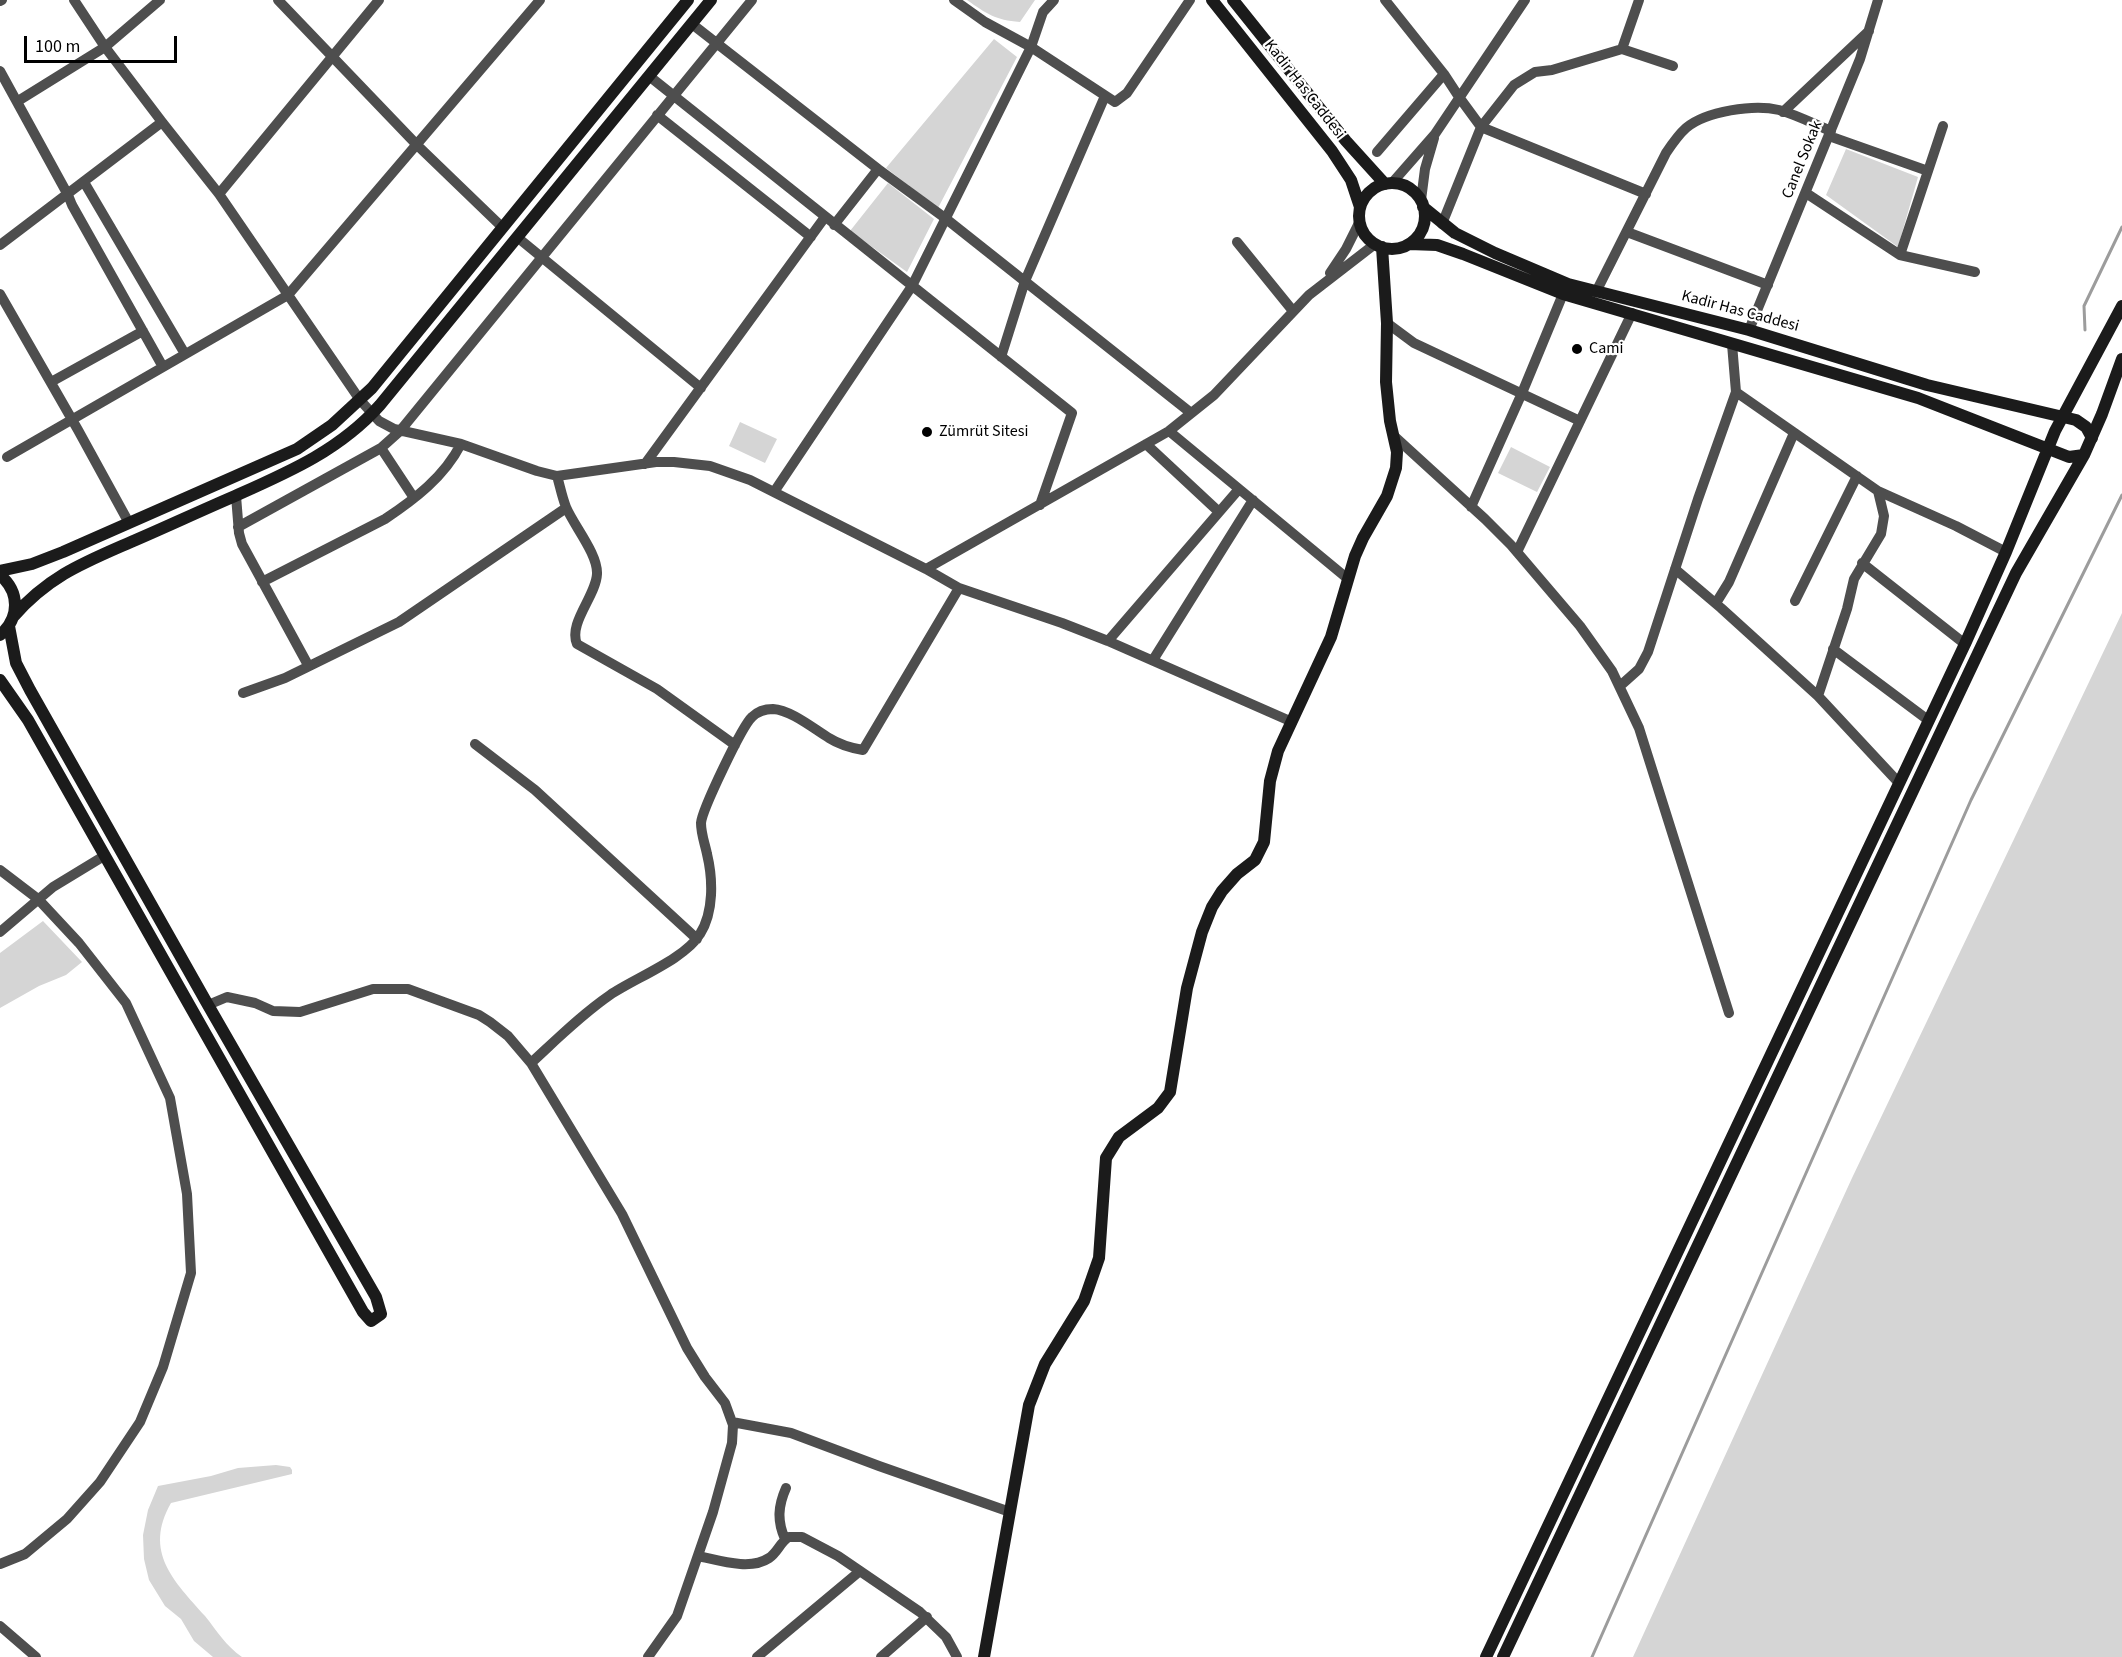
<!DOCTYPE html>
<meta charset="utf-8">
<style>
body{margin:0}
#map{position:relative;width:2122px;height:1657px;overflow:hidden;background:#fff;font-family:"Source Sans 3",sans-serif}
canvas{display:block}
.scale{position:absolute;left:24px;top:36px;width:153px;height:27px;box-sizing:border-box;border:3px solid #000;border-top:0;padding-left:8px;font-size:18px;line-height:21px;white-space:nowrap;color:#000;-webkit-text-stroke:4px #fff;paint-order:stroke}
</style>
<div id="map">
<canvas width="2122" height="1657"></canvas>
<div class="scale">100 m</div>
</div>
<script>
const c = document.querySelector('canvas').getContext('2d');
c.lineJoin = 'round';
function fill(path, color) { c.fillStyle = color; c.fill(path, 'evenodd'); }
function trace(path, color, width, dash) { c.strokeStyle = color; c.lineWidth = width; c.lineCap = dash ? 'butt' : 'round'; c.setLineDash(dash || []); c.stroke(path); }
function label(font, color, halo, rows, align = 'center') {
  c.font = font + ' "Source Sans 3",sans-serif'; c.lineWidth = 4.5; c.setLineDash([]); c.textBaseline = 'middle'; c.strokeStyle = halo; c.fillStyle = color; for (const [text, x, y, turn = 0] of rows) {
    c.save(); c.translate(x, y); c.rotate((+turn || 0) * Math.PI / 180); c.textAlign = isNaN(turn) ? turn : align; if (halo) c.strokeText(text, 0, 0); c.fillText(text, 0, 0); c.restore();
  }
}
const green = new Path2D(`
 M967,0h68l-15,22c-25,-2 -33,-8 -53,-22z
 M994,39l23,18 -79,151 -52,-40z
 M1846,149l72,28 -20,70 -72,-52z
 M888,183l46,36 -27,53 -57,-41z
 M740,422l37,17 -12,24 -36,-17z
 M1511,447l39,20 -13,25 -39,-19z
 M2122,613v1044h-489l219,-479z
 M43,921l39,41 -16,13 -27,11 -39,22v-55z
 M276,1465l14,2 2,3v4l-121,29c-28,49 3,78 34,113 12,15 21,30 37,41h-29l-19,-16 -13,-22 -16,-13 -16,-26 -5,-21 -1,-24 5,-25 10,-24 53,-10 27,-8z`);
const stream = new Path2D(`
 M2085,330l-1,-24 38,-79
 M1592,1657l379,-857 151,-305`);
const street = new Path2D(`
 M74,0l31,47 57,75 57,72 141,206 19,21 15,8 67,15 76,27 20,5 99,-14h18l36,4 40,14 176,89 33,19 103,35 46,18 182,80
 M278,0l139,145 85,82
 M954,0l31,22 46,25 84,55 12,-9 63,-93
 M1385,0l59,74 15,23 22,30 165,67
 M0,1l2,-1
 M692,24l186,145 67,49 246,195
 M1622,49l51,17
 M0,71l68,124 4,10 91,162
 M649,76l423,337 -32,92
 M18,101l87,-54 55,-47
 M1783,112l86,-81
 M657,115l154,122
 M1829,136l99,35
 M1377,152l67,-78
 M84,182l101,172
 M1392,183l43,-49 90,-134
 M1806,193l94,62 75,17
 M219,194l160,-194
 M1421,200l4,-31 9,-31
 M1442,224l39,-97 33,-42 21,-13 17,-2 70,-21 17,-49
 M834,225l44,-56
 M1627,232l141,53
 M517,237l184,151
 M1237,242l56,69
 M0,245l162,-123
 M1900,255l43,-129
 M1330,273l16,-24 14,-28
 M1596,292l70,-139c6,-9 12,-18 20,-25 20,-17 68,-24 93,-18 18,5 35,14 52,21
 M0,294l78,136 51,93
 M1387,323l27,20 166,78
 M1749,330l111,-271 18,-59
 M1001,357l24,-76 80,-185
 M51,382l92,-51
 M1736,392l142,99 78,35 50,26
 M1169,431l179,148
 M1394,436l91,83 26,26 69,81 32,45 27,57 90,285
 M1146,444l73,68
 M381,448l33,50
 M7,457l281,-162 252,-295
 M645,464l180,-247
 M557,476c3,10 5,21 9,31 8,19 32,47 31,67 -1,22 -29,49 -20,70l80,45 78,56
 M774,492l138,-206 119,-239 12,-35 11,-12
 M236,496l3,37 3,11 66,121
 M1471,507l51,-114 41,-99
 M238,527l143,-79 19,-17 352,-431
 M1517,552l115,-239
 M1862,563l103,81
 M926,569l243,-138 45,-36 95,-100 66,-51
 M1675,569l46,39 97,88 81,87
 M262,582l123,-63c30,-20 59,-42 76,-75
 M1795,601l62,-125
 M1716,603l13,-21 65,-149
 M1108,641l131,-152
 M1833,649l95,71
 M1153,660l100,-160
 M1620,686l19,-17 9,-17 50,-153 38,-107 -4,-48
 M243,693l42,-15 114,-56 167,-114
 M1818,696l29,-87 7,-30 27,-45 3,-18 -6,-25
 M475,744l60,46 162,149
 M0,870l38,29 41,44 47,60 44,95 17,96 4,79 -28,94 -23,55 -40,60 -33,37 -42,35 -25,10
 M0,932l53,-45 51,-31
 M208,1005l19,-8 28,6 18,8 27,1 73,-23h35l71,26 11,7 18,14 23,27 91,151 65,134 18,29 20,26 8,22 -1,18 -19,69 -36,104 -29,41
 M531,1063c25,-23 50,-48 79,-68 25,-17 75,-36 90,-61 14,-22 13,-55 7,-80 -2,-10 -6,-20 -6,-31 1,-13 41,-97 51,-106 6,-6 13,-8 21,-8 18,1 41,20 56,29 11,7 22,10 34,12l96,-162
 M732,1422l59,11 88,33 131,46
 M785,1539c-8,-18 -7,-33 1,-51
 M698,1556c20,4 52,15 71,2 9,-6 11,-16 20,-21h13l36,19 82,56 26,25 11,20
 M0,1626l36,31
 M757,1657l103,-86
 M881,1657l46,-40`);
const secondary = new Path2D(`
 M1212,0l120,151 19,29 9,27
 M1233,0l113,141 39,43
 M1359 216a33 33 0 1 1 66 0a33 33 0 1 1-66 0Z
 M1423,207l32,26 40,20 73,31 181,46 178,55 149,35 10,7 6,11
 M1409,244l28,1 26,9 100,40 355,104 151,59 15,-2
 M0,571l32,-7 31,-12 234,-103 35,-24 40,-37 316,-388
 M0,575c20,17 20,43 0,60
 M13,617c36,-41 70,-54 118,-75 35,-15 69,-31 104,-46 54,-24 105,-46 145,-91l331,-405
 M0,680l28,40 335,592 8,9 10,-7 -5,-17 -168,-292 -178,-315 -14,-27 -7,-37
 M984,1657l45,-252 16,-41 39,-63 15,-43 7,-100 13,-21 39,-29 12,-16 17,-104 15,-56 10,-25 10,-16 15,-17 18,-14 9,-18 6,-61 8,-30 53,-114 24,-81 8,-18 24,-42 9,-28 1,-16 -7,-31 -4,-39 1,-59 -5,-76
 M1486,1657l479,-1013 41,-92 49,-121 67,-125
 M1503,1657l513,-1084 68,-118 18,-41 20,-55`);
const markers = [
 [1577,349,6,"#000"],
 [927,432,6,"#000"]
];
const streetNames = [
 ["Kadir Has Caddesi",1304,90,52],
 ["Canel Sokak",1803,160,-68],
 ["Kadir Has Caddesi",1740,312,15]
];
const poiNames = [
 ["Cami",1589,349],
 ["Zümrüt Sitesi",939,432]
];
fill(green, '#d5d5d5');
trace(stream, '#9c9c9c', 3);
trace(street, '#4e4e4e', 10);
trace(secondary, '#1b1b1b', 12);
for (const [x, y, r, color] of markers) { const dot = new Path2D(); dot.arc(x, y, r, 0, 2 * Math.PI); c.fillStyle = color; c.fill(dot); trace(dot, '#fff', 2); }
label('16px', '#000', '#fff', streetNames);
label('16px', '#000', '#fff', poiNames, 'left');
</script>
